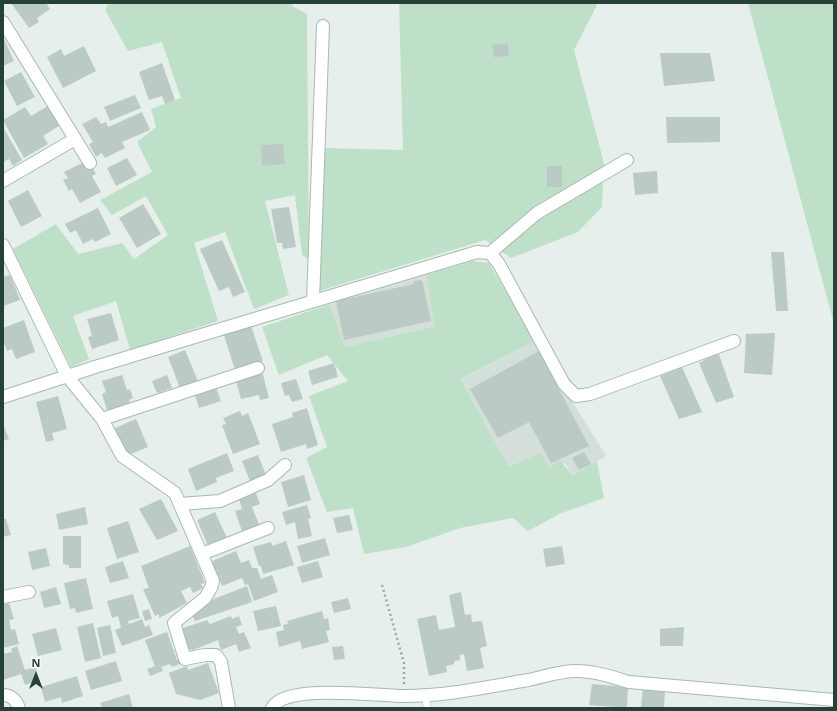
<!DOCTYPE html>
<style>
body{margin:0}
#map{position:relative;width:837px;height:711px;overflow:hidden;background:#e6efeb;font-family:"Open Sans",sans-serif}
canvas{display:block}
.frame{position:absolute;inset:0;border:4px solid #24423a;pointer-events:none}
.north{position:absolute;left:16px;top:655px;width:40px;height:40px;-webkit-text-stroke:3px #f7fbf9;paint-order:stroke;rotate:0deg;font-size:11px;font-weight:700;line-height:16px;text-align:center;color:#24423a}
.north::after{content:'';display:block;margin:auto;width:14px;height:18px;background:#24423a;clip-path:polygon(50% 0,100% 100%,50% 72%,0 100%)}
</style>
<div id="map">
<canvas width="837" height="711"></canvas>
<div class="frame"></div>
<div class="north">N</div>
</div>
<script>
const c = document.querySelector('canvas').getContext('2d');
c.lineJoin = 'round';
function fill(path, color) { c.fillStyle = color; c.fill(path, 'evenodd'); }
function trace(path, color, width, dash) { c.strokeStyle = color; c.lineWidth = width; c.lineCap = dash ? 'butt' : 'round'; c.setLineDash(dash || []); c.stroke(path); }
const built = new Path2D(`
 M426,275l9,51 -90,21 -15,-43z
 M535,341l71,115 -33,19 -8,-12 -15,6 -41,-2 -50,-89 14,-5z`);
const green = new Path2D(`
 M109,3h184l-1,3 15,8 2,245 -7,-4 -7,-60 -30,6 24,94 -35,14 -29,-77 -31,11 24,78 -88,29 -14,-49 -43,15 16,43 -18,8 -58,-118 43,-25 22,30 44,-11 12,16 34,-24 -22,-39 -34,19 -12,-15 52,-28 -15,-30 19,-15 -5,-18 30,-11 -19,-56 -34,9 -23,-41z
 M399,3h199l-24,47 30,113 -2,44 -24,25 -67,26 -26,-18 -166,51 6,-143 78,2z
 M748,3h86v321z
 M473,261l16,2 46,78 -75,38 49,88 31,-14 10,15 9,-8 14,15 24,-14 7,37 -45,16 -31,17 -15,-13 -53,10 -54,19 -42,7 -11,-46 -26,4 -21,-54 21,-11 -18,-51 39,-15 -21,-26 -48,20 -17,-48 68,-23 15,43 90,-21 -9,-51z`);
const building = new Path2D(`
 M11,3h35l4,6 -13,9 2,4 -10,6z
 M3,37l11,24 -11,5z
 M508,43l1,13 -15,1 -2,-12z
 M84,46l12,25 -33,17 -16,-31 14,-8 3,7z
 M660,53h50l5,28 -51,5z
 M162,63l13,37 -10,4 -3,-8 -13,4 -10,-28z
 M21,72l14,25 -18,9 -13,-25z
 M135,95l6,13 -31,13 -6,-14z
 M48,106l11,20 -16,10 5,8 -24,14 -21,-38 22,-13 6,9z
 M142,112l8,18 -28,12 3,6 -20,10 -3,-5 -6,4 -7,-13 4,-2 -11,-18 14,-7 5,7 5,-2 2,5z
 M666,117h54v25l-53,1z
 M3,127l19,33 -9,6 -4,-7 -6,3z
 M283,144l2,20 -23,2 -1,-21z
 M127,158l10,17 -21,11 -9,-18z
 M84,162l8,4 4,8 -4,2 9,16 -21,11 -8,-14 -3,2 -6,-11 5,-2 -4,-6z
 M547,166h15v21h-15z
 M657,171l1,22 -23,2 -2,-22z
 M28,190l14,26 -21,11 -13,-26z
 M143,204l18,30 -24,14 -18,-30z
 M289,207l7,40 -13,2 -1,-6h-5l-6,-34z
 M98,208l13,26 -16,8 -2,-3 -10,5 -7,-14 -6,3 -5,-9z
 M222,240l23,52 -12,5 -4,-10 -10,4 -19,-42z
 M771,252h13l4,59h-12z
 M10,275l10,25 -17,6v-29z
 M422,280l9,41 -87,19 -8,-39 78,-17v-3z
 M111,313l8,27 -27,9 -4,-12 4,-1 -5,-17z
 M24,320l11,32 -19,7 -4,-10 -5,2 -4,-10v-13z
 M250,323l13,38 -28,9 -12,-38z
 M775,333l-3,42 -28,-2 2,-39z
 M185,350l13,31 -18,7 -12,-31z
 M539,351l50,95 -38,17 -22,-41 -31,16 -28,-49z
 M718,352l16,45 -18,6 -17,-40z
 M334,363l4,14 -26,8 -4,-14z
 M682,367l20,45 -23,7 -19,-43z
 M262,371l7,27 -9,2 -1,-5 -18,4 -6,-22z
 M122,375l5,15 3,-1 3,9 -4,2 2,6 -23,7 -6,-19 4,-2 -4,-11z
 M167,375l5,13 -15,5 -5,-12z
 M296,379l7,20 -11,3 -3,-7 -4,1 -4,-13z
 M215,385l6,16 -22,7 -5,-16z
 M58,396l9,33 -15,4 2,7 -8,2 -10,-40z
 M307,408l11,37 -11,4 -1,-5 -25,8 -9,-28 21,-7 -1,-4z
 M240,411l2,5 6,-3 12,31 -27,10 -11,-29 4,-1 -3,-6z
 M136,419l12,28 -22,9 -11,-28z
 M3,424l6,15 -6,2z
 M584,452l7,12 -12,6 -7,-12z
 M227,453l7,18 -18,7 1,4 -21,9 -8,-22z
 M258,455l8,20 -16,6 -8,-20z
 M304,475l7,25 -23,7 -7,-25z
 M256,493l4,11 -8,3 8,20 -17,7 -8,-23 7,-2 -3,-10z
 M161,499l17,32 -21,9 -18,-31z
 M307,505l4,13 -3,1 4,17 -14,3 -3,-17 -9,3 -4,-13z
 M85,507l3,17 -29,6 -3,-16z
 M215,512l12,26 -19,8 -11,-26z
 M349,515l4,15 -16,3 -4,-15z
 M3,519h3l5,16 -8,2z
 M128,521l11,31 -22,7 -10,-31z
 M63,536h18v32h-12v-3l-6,-1z
 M325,538l5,17 -28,8 -5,-17z
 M286,541l8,24 -31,9 -2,-8h-2l-6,-19 18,-5 1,4z
 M190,546l15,37 -4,1 2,4 -10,5 -3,-6 -9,4 6,12 -28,15v-4l-4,2 -12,-27 6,-1 -8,-22z
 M562,546l3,18 -19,3 -3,-18z
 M46,548l4,18 -18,4 -4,-18z
 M236,551l5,12 8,-3 3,8h5l4,11 11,-4 6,17 -24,9 -6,-17 -3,1 -3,-7 -20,8 -4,-11 -3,1 -5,-14z
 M123,561l6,17 -19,5 -5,-16z
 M318,561l5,16 -21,6 -5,-16z
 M86,578l7,31 -17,4 -1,-5 -5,1 -6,-26z
 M247,586l5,16 -57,19 -4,-8 20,-13z
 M56,587l5,17 -17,4 -4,-16z
 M461,592l4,23 6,-1 1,8 10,-1 5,25 -7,2 4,20 -17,3 -3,-17 -4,1v5l-6,1v3l-8,2 1,6 -18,4 -12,-57 19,-4 3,15 16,-3 -6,-32z
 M133,594l7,24 -12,3 1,3 13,-5 3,8 4,-2 4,10 -31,11 -7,-16 6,-2 -3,-12 -6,2 -5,-17z
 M348,598l3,11 -17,4 -3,-11z
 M9,603l5,16 -5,1 2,10 4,-1 4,15 -16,4v-44z
 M276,606l5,20 -23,5 -5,-20z
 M149,609l3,10 -7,2 -3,-10z
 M322,611l2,8 4,-1 2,12 -4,1 3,11 -27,7 -2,-8 -21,6 -3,-15 8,-2 -1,-5 5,-1 -1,-3z
 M231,616l1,3 7,-3 3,9 -6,2 3,7 5,-2 7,16 -12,4 -3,-8 -15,6 -3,-10 -25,10 -6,-1 -7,-20 27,-9 3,4z
 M93,623l8,35 -16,4 -8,-35z
 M110,625l6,28 -13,3 -6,-28z
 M684,627l-1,19h-23v-17z
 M56,628l6,22 -24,6 -6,-22z
 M167,632l10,28 4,-2 2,5 -11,4 -2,-3 -9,3 2,4 -13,5 -3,-7 8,-3 -10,-26z
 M17,646l8,24 10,-3 4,13 -14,5 -4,-11 -18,6v-26l9,-2 -1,-3z
 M343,646l2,13 -11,1 -2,-13z
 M116,661l6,20 -31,9 -6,-19z
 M208,663l11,30 -19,7 -24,-6 -7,-21 18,-7 1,4z
 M77,676l6,20 -21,7 -1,-6 -16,5 -4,-15z
 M592,684l36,3 -1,21 -38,-3z
 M643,687l22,3 -1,18h-23z
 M129,694l4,14h-31l-2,-5z`);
const path = new Path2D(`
 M382,585l22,78v21`);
const lane = new Path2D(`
 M426,696l1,12`);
const street = new Path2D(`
 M3,22l87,141
 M3,181l72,-42
 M3,245l64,131 35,43 20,37 53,37 38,88 -2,7 -6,10 -31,25 11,36 20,-4h11l5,7 8,46
 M490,253l47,-40 90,-53
 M313,301l10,-275
 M3,397l92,-30 382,-115 13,1 9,11 65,120 12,12 14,-2 144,-53
 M102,419l156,-51
 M180,504l40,-3 48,-21 17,-15
 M202,554l66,-26
 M3,597l26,-5
 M3,695c9,0 13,5 16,13
 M272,708c13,-25 106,-12 132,-12 42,0 83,-9 124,-16 15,-3 32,-9 48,-9 18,0 36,6 53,11l205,18`);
fill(built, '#d4dfda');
fill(green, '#bfe0c8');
fill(building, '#bbcac4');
trace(lane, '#a8b8b2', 8);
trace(street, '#a8b8b2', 14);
trace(path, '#86b3a5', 2.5, [2, 3]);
trace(lane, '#fff', 7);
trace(street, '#fff', 12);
</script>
